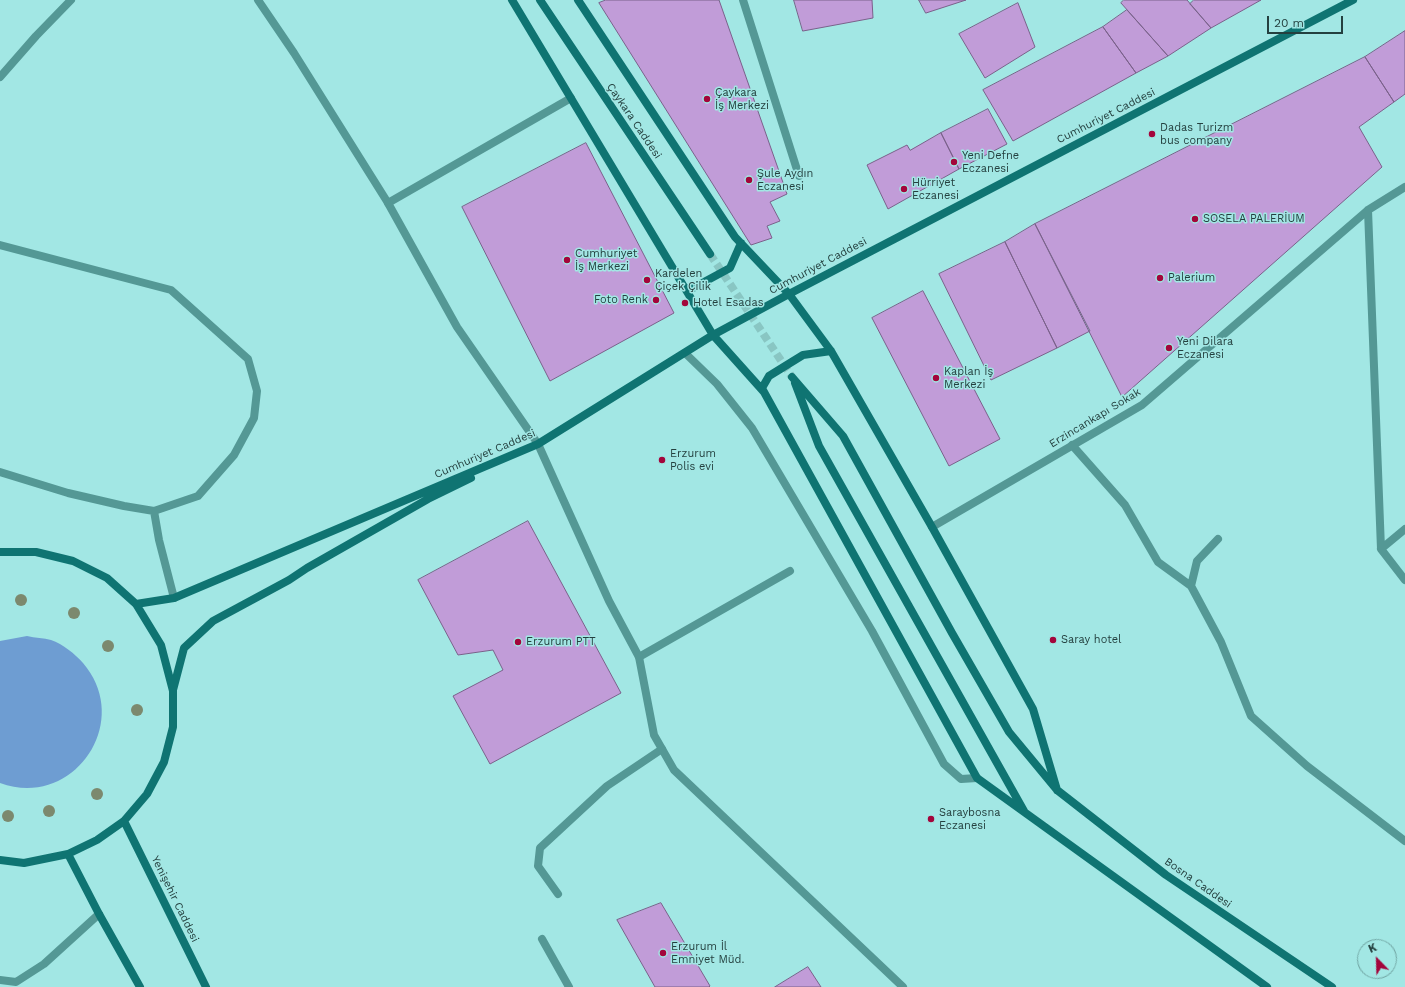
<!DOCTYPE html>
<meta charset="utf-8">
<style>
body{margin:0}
#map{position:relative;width:1405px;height:987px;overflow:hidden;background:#a2e7e4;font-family:"Work Sans",sans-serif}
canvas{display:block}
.north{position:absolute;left:1357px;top:939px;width:40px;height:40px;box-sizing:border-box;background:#a2e7e4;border:1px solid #70a4a2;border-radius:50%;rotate:337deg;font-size:11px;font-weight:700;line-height:16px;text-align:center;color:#24403f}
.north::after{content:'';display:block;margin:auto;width:14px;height:18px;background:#a3053b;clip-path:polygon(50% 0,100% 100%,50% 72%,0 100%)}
.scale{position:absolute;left:1267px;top:16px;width:76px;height:18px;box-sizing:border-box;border:2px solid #24403f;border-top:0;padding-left:5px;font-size:12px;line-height:14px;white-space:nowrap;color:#24403f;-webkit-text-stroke:3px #a2e7e4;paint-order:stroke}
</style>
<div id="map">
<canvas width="1405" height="987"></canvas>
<div class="north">K</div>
<div class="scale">20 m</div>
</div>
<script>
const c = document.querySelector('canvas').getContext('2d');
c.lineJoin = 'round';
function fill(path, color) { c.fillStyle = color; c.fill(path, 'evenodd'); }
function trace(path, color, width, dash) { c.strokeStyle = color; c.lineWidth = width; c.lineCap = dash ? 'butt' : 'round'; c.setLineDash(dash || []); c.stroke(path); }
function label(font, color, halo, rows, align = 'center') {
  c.font = font + ' "Work Sans",sans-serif'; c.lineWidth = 3; c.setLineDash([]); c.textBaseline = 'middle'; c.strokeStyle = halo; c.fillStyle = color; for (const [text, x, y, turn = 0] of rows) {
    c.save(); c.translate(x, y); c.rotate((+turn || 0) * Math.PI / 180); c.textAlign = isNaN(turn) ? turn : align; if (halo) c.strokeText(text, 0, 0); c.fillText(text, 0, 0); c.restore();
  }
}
const water = new Path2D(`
 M27,636c8,2 17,2 24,4 12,4 24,14 32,23 51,59 -10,147 -83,120v-142z`);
const building = new Path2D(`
 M606,0h113l68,194 -17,8 10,19 -13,5 5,12 -21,7 -152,-242z
 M794,0h78l1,18 -70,13z
 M919,0h47l-40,13z
 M1124,0h63l24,28 -43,28 -47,-53z
 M1194,0h67l-50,28 -21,-24z
 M1018,3l17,44 -50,31 -26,-44z
 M1127,10l41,46 -32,17 -33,-46z
 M1103,27l33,46 -123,68 -30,-51z
 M1405,31v63l-11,8 -29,-45z
 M1365,57l29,45 -35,25 23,40 -260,230 -87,-173z
 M988,109l19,35 -48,25 -18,-36z
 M941,133l18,36 -71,40 -21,-44 40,-20 3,5z
 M586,143l88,170 -124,68 -88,-174z
 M1035,224l55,107 -33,17 -52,-106z
 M1005,242l52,106 -66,32 -52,-106z
 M923,291l77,148 -51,27 -77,-148z
 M528,521l93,172 -131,71 -37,-68 50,-26 -10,-20 -35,5 -40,-75z
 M661,903l49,83 -1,1h-54l-38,-67z
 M808,967l13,20h-46z`);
const secondaryTunnel = new Path2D(`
 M710,254l82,123`);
const service = new Path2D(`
 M743,0l56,176
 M388,203l183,-105
 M0,245l171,45 77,69 9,32 -3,27 -20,37 -36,41 -44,15 -30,-5 -56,-13 -68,-21
 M685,353l32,31 35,44 120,203 72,133 17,15 16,-1
 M1072,445l53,60 33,57 33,24
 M154,511l5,29 15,58
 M1218,539l-21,22 -6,25 30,56 30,74 56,50 98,75
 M639,657l151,-86
 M558,894l-20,-28 2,-18 67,-62 55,-37
 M542,939l27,48
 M0,980l16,2 28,-18 55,-50`);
const minor = new Path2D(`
 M258,0l36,53 94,150 69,124 81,117 71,157 30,56 15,78 20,35 229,217
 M0,77l36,-41 35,-36
 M1368,210l13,339 24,31
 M932,527l210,-122 226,-195 37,-23
 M1381,549l24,-20`);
const secondary = new Path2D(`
 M512,0l201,335 51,57 213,386 290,209
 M540,0l170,254
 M578,0l157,237 54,57 42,57 101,176 101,182 24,81
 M685,288h8l37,-20 11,-25
 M792,377l51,59 109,197 57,99 48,58 109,85 166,112
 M795,383l24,63 205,365
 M764,392l-2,-4 7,-12 34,-21 28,-4
 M0,552h36l37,9 34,17 29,26 25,41 12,46v36l-9,35 -17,32 -23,27 -27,19 -29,14 -44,9 -24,-3
 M136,604l38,-6 364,-154 175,-109 76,-41 564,-294
 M173,690l11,-42 29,-27 76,-41 18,-12 121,-69 43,-21
 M124,821l82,166
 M68,854l31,60 41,73`);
const trees = [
 [21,600],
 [74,613],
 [108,646],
 [137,710],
 [97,794],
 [49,811],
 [8,816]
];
const markers = [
 [707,99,4,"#a3053b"],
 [1152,134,4,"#a3053b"],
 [954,162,4,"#a3053b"],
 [749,180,4,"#a3053b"],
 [904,189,4,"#a3053b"],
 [1195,219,4,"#a3053b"],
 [567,260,4,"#a3053b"],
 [1160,278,4,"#a3053b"],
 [647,280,4,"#a3053b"],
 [656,300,4,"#a3053b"],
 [685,303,4,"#a3053b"],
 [1169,348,4,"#a3053b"],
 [936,378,4,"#a3053b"],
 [662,460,4,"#a3053b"],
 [1053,640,4,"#a3053b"],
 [518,642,4,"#a3053b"],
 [931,819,4,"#a3053b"],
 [663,953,4,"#a3053b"]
];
const poiNames = [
 ["Çaykara",715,93],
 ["İş Merkezi",715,106],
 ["Dadas Turizm",1160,128],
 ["bus company",1160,141],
 ["Yeni Defne",962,156],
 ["Eczanesi",962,169],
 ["Şule Aydın",757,174],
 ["Eczanesi",757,187],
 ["Hürriyet",912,183],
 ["Eczanesi",912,196],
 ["SOSELA PALERİUM",1203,219],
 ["Cumhuriyet",575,254],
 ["İş Merkezi",575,267],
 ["Kardelen",655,274],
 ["Çiçek Çilik",655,287],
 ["Palerium",1168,278],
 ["Foto Renk",648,300,"right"],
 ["Hotel Esadas",693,303],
 ["Yeni Dilara",1177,342],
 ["Eczanesi",1177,355],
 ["Kaplan İş",944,372],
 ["Merkezi",944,385],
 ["Erzurum",670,454],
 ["Polis evi",670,467],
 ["Saray hotel",1061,640],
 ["Erzurum PTT",526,642],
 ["Saraybosna",939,813],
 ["Eczanesi",939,826],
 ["Erzurum İl",671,947],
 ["Emniyet Müd.",671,960]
];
const streetNames = [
 ["Cumhuriyet Caddesi",1106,116,-27],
 ["Çaykara Caddesi",634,121,56],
 ["Cumhuriyet Caddesi",818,266,-28],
 ["Erzincankapı Sokak",1095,418,-31],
 ["Cumhuriyet Caddesi",485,454,-23],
 ["Bosna Caddesi",1198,883,35],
 ["Yenişehir Caddesi",175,899,64]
];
fill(water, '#6e9dd2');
fill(building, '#c19cd8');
trace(building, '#7a618a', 1);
trace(secondaryTunnel, '#89c6c3', 8, [8, 4]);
trace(service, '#549895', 8);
trace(minor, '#549895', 8);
trace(secondary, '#0f7472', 8);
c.fillStyle = '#7c896e';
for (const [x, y] of trees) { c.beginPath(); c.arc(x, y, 6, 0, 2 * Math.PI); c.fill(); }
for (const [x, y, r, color] of markers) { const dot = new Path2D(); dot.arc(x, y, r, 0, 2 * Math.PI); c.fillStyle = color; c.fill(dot); trace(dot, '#a2e7e4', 1.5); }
label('11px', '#24403f', '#a2e7e4', poiNames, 'left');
label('11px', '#24403f', '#a2e7e4', streetNames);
</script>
